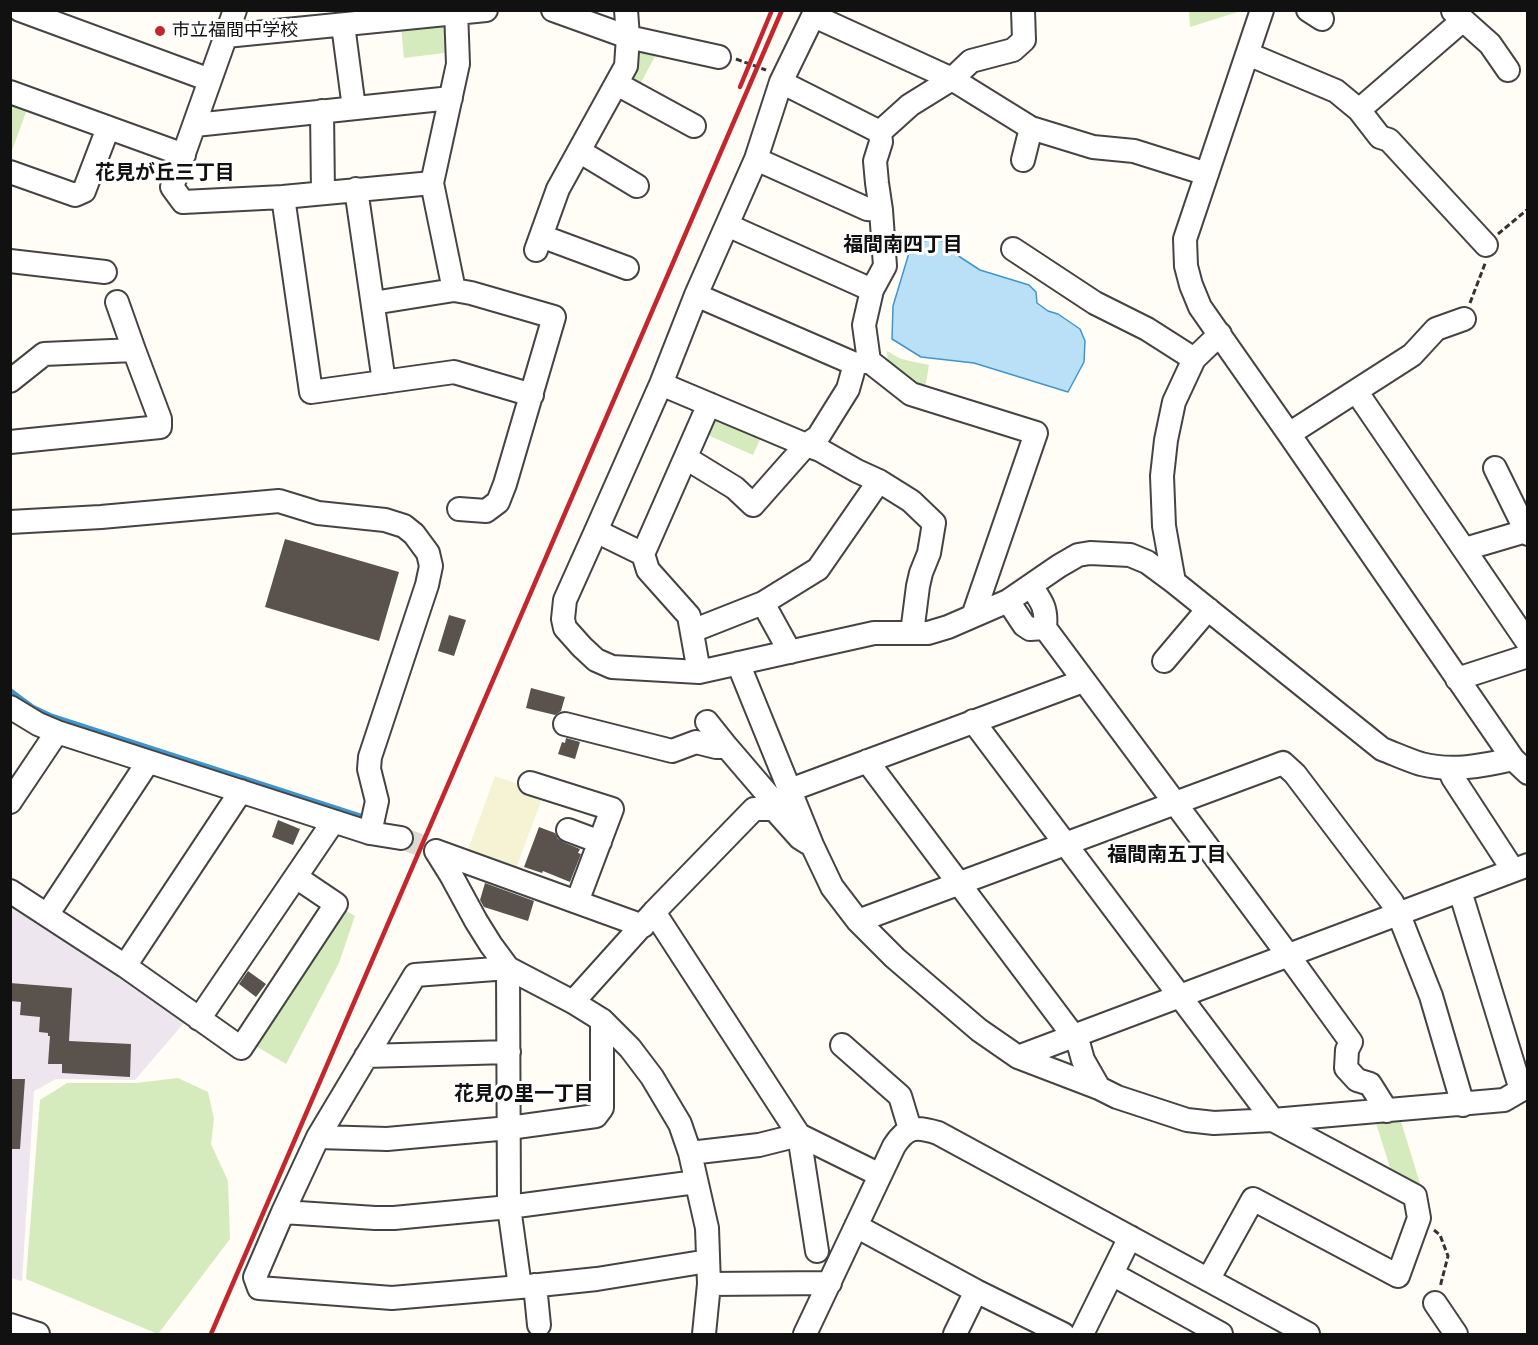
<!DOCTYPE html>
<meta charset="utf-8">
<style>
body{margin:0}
#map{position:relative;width:1538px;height:1345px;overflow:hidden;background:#fffdf5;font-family:Lora,serif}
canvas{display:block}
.frame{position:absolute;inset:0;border:12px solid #111;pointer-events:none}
</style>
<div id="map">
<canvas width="1538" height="1345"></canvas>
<div class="frame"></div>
</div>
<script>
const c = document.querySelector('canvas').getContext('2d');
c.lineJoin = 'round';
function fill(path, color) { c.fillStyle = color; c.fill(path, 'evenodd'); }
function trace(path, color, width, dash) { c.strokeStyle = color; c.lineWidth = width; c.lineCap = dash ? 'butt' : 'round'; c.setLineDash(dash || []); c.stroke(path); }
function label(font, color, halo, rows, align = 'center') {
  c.font = font + ' Lora,"Noto Sans JP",serif'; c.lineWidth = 6; c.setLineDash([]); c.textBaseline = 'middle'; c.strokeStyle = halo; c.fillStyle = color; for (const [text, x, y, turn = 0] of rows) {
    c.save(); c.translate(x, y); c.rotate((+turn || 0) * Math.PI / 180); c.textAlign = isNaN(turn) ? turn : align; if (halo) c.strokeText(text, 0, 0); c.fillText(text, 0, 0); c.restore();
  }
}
const industrial = new Path2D(`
 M10,897l179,120 -54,63 -79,-1 -22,12 -12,190 -12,-3z`);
const farmland = new Path2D(`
 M495,776l49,17 -28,76 -49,-17z`);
const green = new Path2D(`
 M1189,11v-1l52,1 -51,16z
 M443,24l6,3 3,25 -48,6 -3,-31z
 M659,49l-21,39 -11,-6 8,-32z
 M11,100l17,7 -17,46z
 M887,351l14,8 28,6 -4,23 -16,-7 -21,-15z
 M718,416l45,17 -10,22 -50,-22 7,-15z
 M341,908l14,8 -16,47 -53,101 -32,-19z
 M178,1078l30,14 6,27 -3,25 17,37 2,58 -72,95 -132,-55 14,-179 27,-17h69z
 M1400,1118l22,72 -30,-16 -17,-54z`);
const water = new Path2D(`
 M932,238l14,4 14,15 20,13 49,15 7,7 1,11 11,8 10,3 22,15 5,12 -1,21 -16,30 -94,-29 -53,-6 -29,-18 1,-33 16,-53 8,-9z`);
const stream = new Path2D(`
 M10,690l23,17 19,9 312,101`);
const building = new Path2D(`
 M285,539l114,33 -20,69 -114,-34z
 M449,615l17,5 -12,36 -16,-5z
 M531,688l34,9 -4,14 -6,4 -29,-7z
 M566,738l14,4 -5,17 -17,-5 4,-12 3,1z
 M278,820l22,9 -7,16 -21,-8z
 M539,827l16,6 3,6 5,3 17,7 -2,4 3,1 -11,28 -27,-11 -1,2 -18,-6z
 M485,883l49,18 -6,20 -44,-14 -4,-7z
 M248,971l18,13 -10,13 -17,-13z
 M10,983l62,5 -3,53 62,3 -1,33 -68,-4v-9h-14l2,-28h-2v-3l-9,-1 1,-15 -20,-2 1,-13 -11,-1z
 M10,1079h15l-5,70h-10z`);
const minorTunnel = new Path2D(`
 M401,838l35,13`);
const path = new Path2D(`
 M736,59l30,11
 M1498,234l30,-25
 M1470,303l16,-42
 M1434,1230l6,5 8,21 -8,31`);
const minor = new Path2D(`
 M20,10l190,70
 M235,10l-63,177 11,15 100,-5 149,-14 26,-119 -2,-54
 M553,10l75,27 91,20
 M626,10l2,27 -2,29 -47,85 58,35
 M816,10l-35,72 -25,77 -60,136 -35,89 -65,147 -31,69 -2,19 2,9 17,19 14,13 16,7 87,5 175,-39h54l20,-6 60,-26 51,-35 19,-11 12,-2 40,2 17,7 27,20 208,167c13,5 26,11 39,15 31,8 61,2 92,-5
 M1262,10l-77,229 1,27 5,19 9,22 89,127 224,325 15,14
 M1308,10l14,9
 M1453,11l37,33 18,26
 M814,16l138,63 79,49 62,19 41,4 73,23
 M343,25l11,83
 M226,36l260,-26
 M1248,54l88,37 23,19 21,27 9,3 97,105
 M781,82l99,50
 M617,84l77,42
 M10,92l174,63
 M1359,110l104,-90
 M322,111l1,82
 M195,125l256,-27
 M880,132l1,10 -6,19 2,22 4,27 4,56 -13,24 -8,35 5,36 42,33 125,39 -63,183
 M880,132l30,-27 42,-26 19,-18 42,-11 11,-10 -1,-30
 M756,159l111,50 14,1
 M1023,160l8,-32
 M10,172l65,23 9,-4 24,-63
 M432,183l22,107
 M356,189l28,193
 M283,197l28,195 143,-20 78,23
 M727,225l145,65
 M541,236l86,32
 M1013,249l82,54 52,26 47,30
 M536,250l22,-61 21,-38
 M10,261l95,11
 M696,295l159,69 13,-3
 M117,302l17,48
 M373,303l81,-13 17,3 83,24 -49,167 -7,18 -12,9 -27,-2
 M10,381l34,-27 90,-4 26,69v8l-150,15
 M661,384l145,61 14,5 37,21 22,10 32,20 23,22 -5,30 -8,20 -3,13 -6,47
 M1356,391l172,252
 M1289,434l123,-79 24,-26 28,-10
 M686,458l49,30 18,17 53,-60 12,-8 30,-48 7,-25
 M1495,468l31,63
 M10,522l91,-5 178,-16 39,12 67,7 19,6 10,8 14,19 3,13 -4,19 -57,172 -1,12 8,32 -7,32
 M596,531l47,23 66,-150
 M1465,549l61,-18 2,3
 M643,554l5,16 41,46 10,56
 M1174,582l-10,-56 -2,-50 4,-36 8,-38 20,-43 26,-25
 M1031,586c11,16 16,22 14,42l243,327 63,87 -4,8 -1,18 11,12 13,4 17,27
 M1008,601l16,24 6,4 15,-1
 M763,603l55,-34 61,-88
 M692,631l71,-28 27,49
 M1164,661l44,-52
 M738,663l74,182 20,42 26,34 37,37 84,72 39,27 81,31 18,9 70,23 27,3 59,-3 231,-20 24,-14
 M1457,679l71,-23
 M10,707l28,17 19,8 313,101 31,5
 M973,721l300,399 142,76 4,22 -21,58 -145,-77 -45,81
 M707,722l20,25
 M565,724l107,27 24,-9 20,5h11l42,49 5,13
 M867,761l211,281 5,18 16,28
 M1449,769l4,9 60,92
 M530,783l82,26 -35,93
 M790,790l293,-109
 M10,802l47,-70
 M568,830l32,12
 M436,851l15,24 25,46 15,24 17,23 65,34 29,18 28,28 22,29 28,47 10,29 17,75 2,56 -5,50
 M436,851l207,75
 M10,891l115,75 116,82 95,-144 -40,-27
 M1460,891l61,199
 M654,912l145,223 18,116
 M47,915l101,-153
 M858,921l425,-158 12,11 97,128 7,13 32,81 32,109
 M125,966l116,-175
 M508,968l-93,7 -97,162 -35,75 -28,65 4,11 133,10 128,-11 77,-8 111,-18
 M508,968l1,239 11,80
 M573,1002l81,-90 100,-103h20l26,29 8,5
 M199,1019l134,-197
 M842,1045l58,51 10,33
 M366,1056l143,-4
 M1018,1057l510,-192
 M318,1137l69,2 122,-11 87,-12 6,-8v-88
 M690,1153l69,-8 40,-10 81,40
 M283,1212l92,6h19l115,-11 187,-25
 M856,1226l120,65 87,43
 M1112,1274l109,60
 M709,1284l121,-1
 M535,1285l4,40
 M1435,1303l21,31
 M10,1325l28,9
 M805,1334l89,-188c13,-20 22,-20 44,-13l370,201
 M955,1334l21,-43
 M1082,1334l48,-97`);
const rail = new Path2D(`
 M740,87l32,-77
 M211,1334l571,-1324`);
const markers = [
 [160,31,6,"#c4262e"]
];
const poiNames = [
 ["市立福間中学校",172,31]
];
const neighbourhoodNames = [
 ["花見が丘三丁目",165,173],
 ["福間南四丁目",903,245],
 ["福間南五丁目",1167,855],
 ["花見の里一丁目",524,1094]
];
fill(industrial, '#eee6ef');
fill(farmland, '#f6f3d4');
fill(green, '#d5ebbd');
fill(water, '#b9e0f7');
trace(water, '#3f96cf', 1.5);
trace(stream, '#3f96cf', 4.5);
fill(building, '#5a524d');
trace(minorTunnel, '#dbdad3', 22, [22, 11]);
trace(minor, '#444', 26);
trace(path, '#333', 3, [6, 3]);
trace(minor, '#fff', 22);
trace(rail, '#c4262e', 4.5);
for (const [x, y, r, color] of markers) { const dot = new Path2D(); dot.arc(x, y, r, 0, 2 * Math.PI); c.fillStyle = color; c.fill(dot); trace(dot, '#fff', 2); }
label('18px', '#111', '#fff', poiNames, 'left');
label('bold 20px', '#111', '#fff', neighbourhoodNames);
</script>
